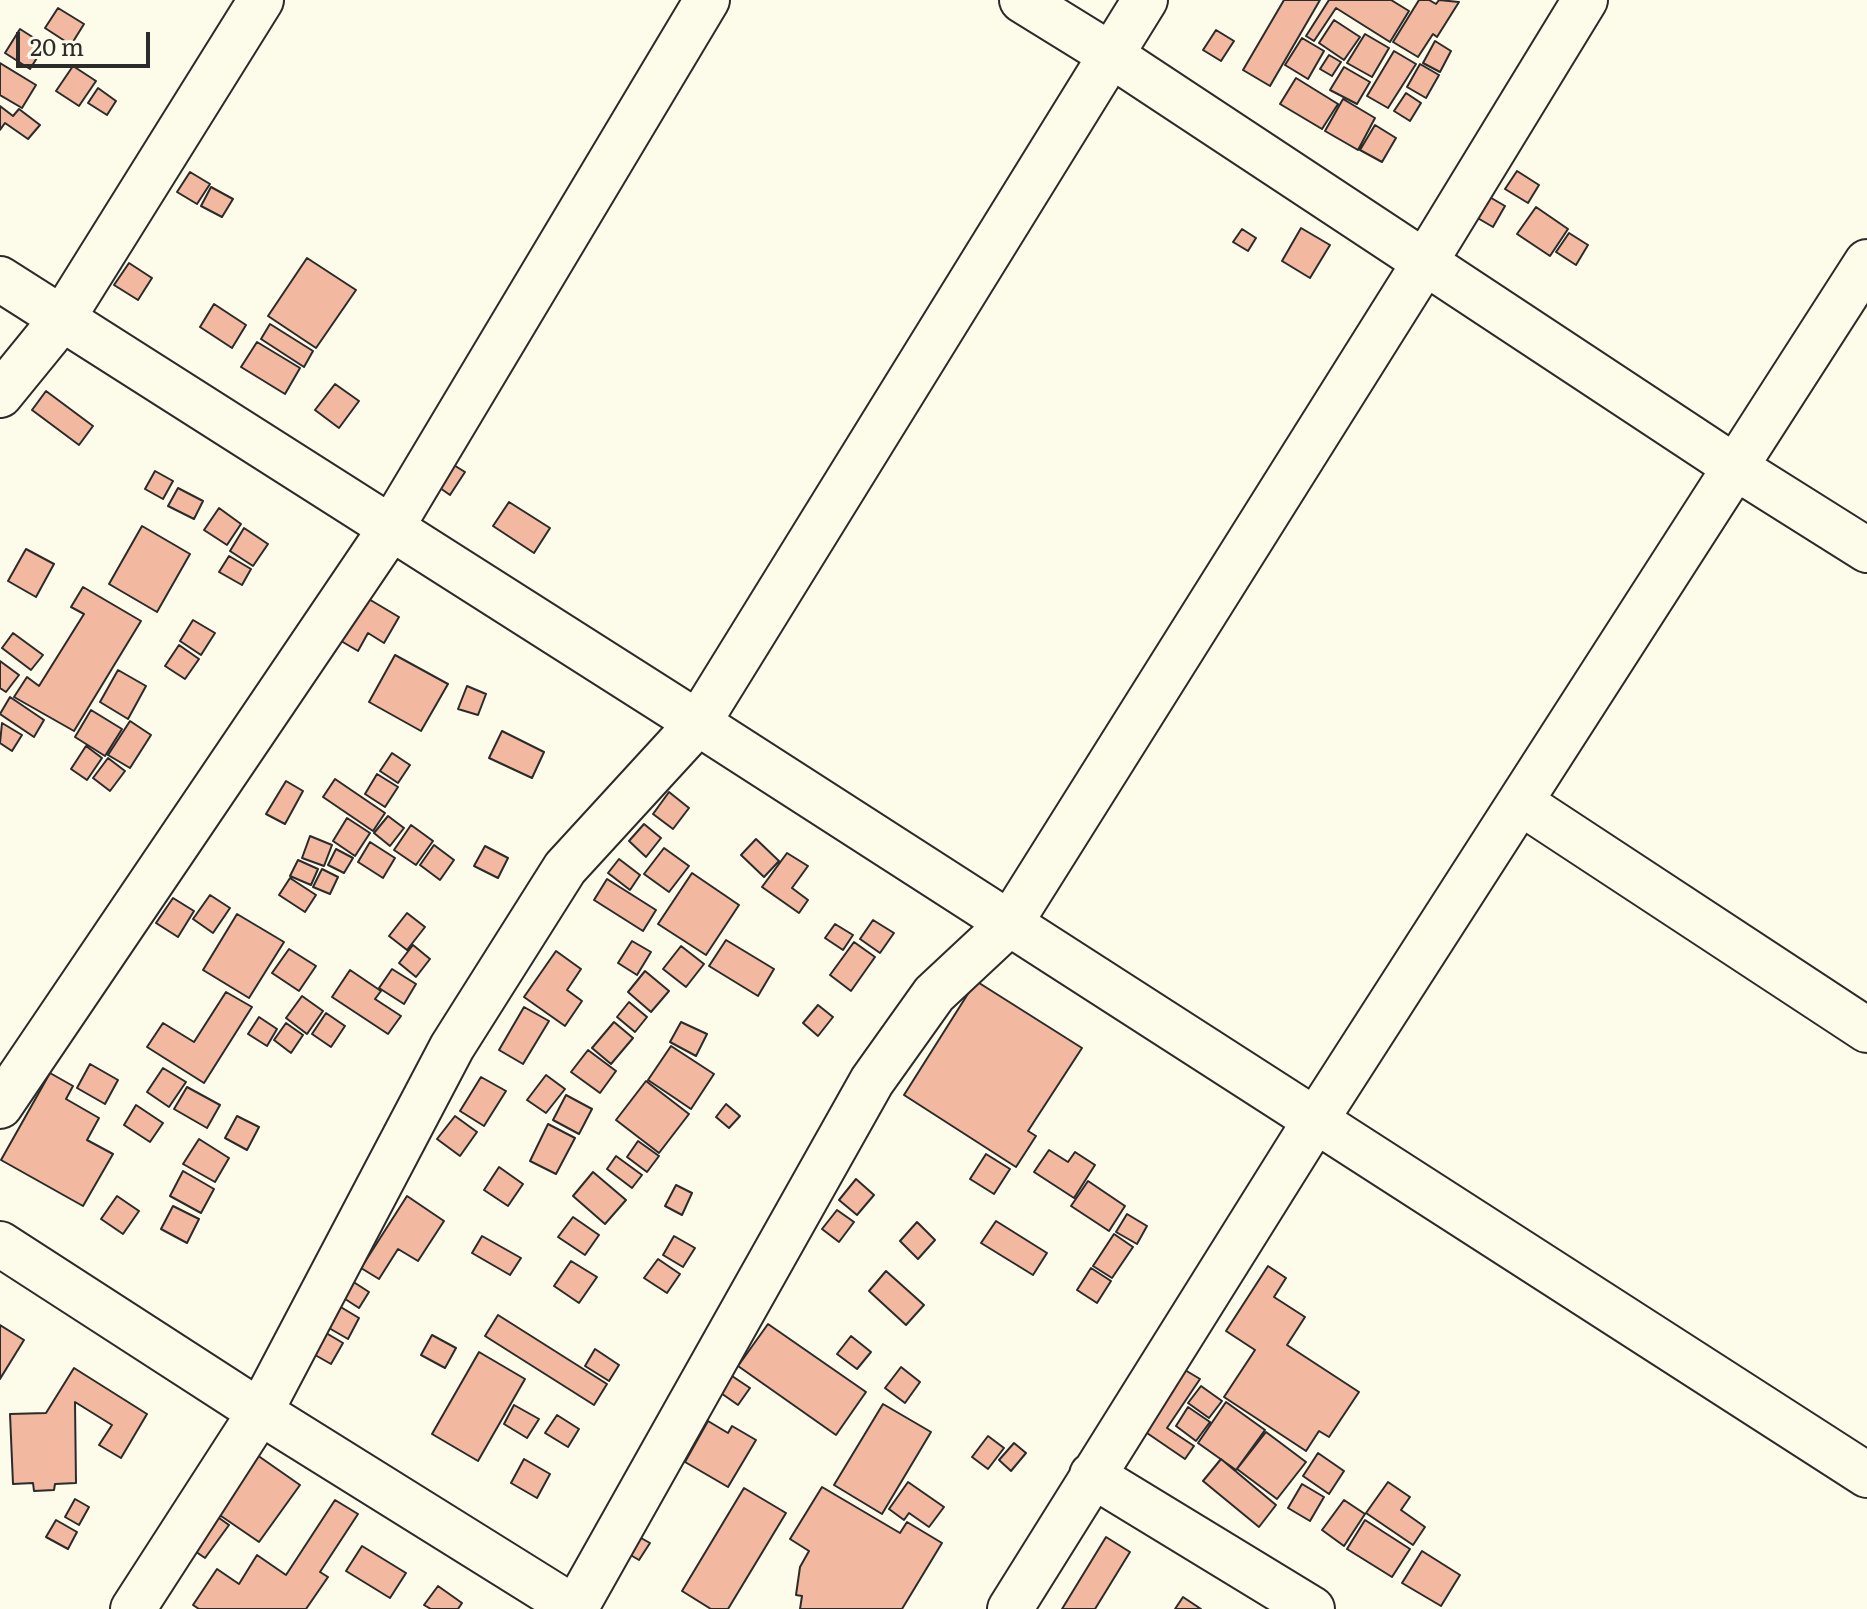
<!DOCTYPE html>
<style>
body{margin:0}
#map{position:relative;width:1867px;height:1609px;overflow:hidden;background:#fdfbea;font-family:Literata,serif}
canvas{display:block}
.scale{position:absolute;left:16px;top:32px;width:134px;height:36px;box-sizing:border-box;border:4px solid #2b2b2b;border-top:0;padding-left:10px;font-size:24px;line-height:28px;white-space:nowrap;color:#2b2b2b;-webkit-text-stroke:6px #fdfbea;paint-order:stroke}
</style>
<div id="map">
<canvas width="1867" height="1609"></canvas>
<div class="scale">20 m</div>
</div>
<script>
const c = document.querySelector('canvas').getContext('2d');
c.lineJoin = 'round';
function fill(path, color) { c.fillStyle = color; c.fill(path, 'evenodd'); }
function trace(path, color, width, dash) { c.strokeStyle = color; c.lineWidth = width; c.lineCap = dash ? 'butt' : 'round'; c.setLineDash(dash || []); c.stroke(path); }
const building = new Path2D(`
 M1284,0h36l-50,86 -27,-16z
 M1329,0h62l18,11 -19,31 -54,-34 -22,33 -8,-5z
 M1419,0h10l7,4 3,-4 20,2 -22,35 -4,-3 -15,23 -25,-15z
 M58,8l26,16 -13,21 -26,-17z
 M1334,20l26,17 -16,23 -25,-17z
 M20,29l25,16 -15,24 -25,-16z
 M1216,30l18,11 -13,20 -18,-11z
 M1365,34l24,14 -17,29 -25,-14z
 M1302,38l22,13 -16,28 -23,-14z
 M1435,41l16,10 -11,21 -17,-9z
 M1394,51l22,13 -28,44 -21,-12z
 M1329,55l12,7 -9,14 -12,-7z
 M0,63l36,22 -14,23 -22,-13z
 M1420,64l19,11 -13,23 -19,-11z
 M73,66l23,15 -17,25 -23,-15z
 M1344,67l26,15 -13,22 -27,-14z
 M1296,78l42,26 -16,25 -42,-25z
 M98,88l18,13 -9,14 -19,-12z
 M1406,93l15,10 -11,18 -16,-10z
 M1343,99l32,19 -17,32 -33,-19z
 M0,106l13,10 6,-7 21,16 -12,14 -23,-16 -5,7z
 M1375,125l21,13 -14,24 -22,-12z
 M1517,171l22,14 -11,18 -23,-14z
 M190,172l20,12 -13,20 -20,-12z
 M211,187l22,12 -11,18 -21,-11z
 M1481,192l24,14 -12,21 -24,-14z
 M1536,207l32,22 -18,27 -33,-22z
 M1301,228l29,17 -20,33 -28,-17z
 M1242,229l14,9 -8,13 -15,-9z
 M1569,233l19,12 -12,20 -20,-13z
 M307,258l49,32 -40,58 -48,-32z
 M129,263l23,15 -14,22 -24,-15z
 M214,304l32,21 -14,23 -32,-21z
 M270,324l43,27 -9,16 -43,-28z
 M257,342l43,26 -15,26 -44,-27z
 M335,384l24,17 -20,27 -24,-18z
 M46,391l47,35 -14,19 -47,-35z
 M444,459l21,13 -15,23 -20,-14z
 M155,471l18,10 -10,18 -18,-10z
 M178,488l25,13 -9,18 -26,-13z
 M509,502l41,26 -16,25 -41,-27z
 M219,508l22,16 -14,21 -23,-15z
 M142,526l48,28 -33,58 -48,-28z
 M244,528l24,16 -15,22 -23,-15z
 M26,549l28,15 -18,33 -28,-16z
 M229,556l22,13 -9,16 -23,-13z
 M83,587l58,34 -67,110 -60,-34 13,-20 12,9 45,-72 -13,-7z
 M362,595l37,22 -15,26 -16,-10 -10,18 -22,-13z
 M193,620l22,13 -14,22 -21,-14z
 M13,633l30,22 -12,15 -29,-22z
 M179,645l20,14 -14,20 -20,-13z
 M395,655l53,29 -27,47 -52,-29z
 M0,661l19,14 -13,17 -6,-4z
 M118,670l28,16 -18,33 -28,-17z
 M467,686l19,8 -8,21 -20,-6z
 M10,697l34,23 -10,17 -34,-23z
 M91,710l31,19 -17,27 -30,-19z
 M130,721l21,14 -21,33 -22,-13z
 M2,723l20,12 -10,16 -12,-8z
 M502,731l42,21 -12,26 -43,-20z
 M86,746l16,12 -15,22 -16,-11z
 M392,753l18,12 -12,18 -18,-12z
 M108,758l17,13 -15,20 -17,-13z
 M377,774l21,13 -13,20 -20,-13z
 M335,779l50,34 -12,18 -50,-34z
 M286,781l17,10 -18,33 -19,-10z
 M669,792l20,16 -16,21 -20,-15z
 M388,816l16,12 -14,18 -16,-13z
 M347,818l23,15 -15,23 -22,-15z
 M644,824l17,14 -15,19 -17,-16z
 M411,825l22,16 -17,24 -22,-15z
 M310,836l22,9 -8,21 -22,-8z
 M756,839l23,22 -15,16 -23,-22z
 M370,842l25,16 -12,20 -25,-16z
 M434,845l20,15 -14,20 -20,-15z
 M485,846l23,12 -10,20 -24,-12z
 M664,848l25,18 -20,26 -25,-18z
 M336,849l17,9 -9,15 -16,-8z
 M787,853l21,13 -16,22 16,12 -9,13 -37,-26z
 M619,859l21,16 -10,15 -22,-17z
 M298,860l20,9 -7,16 -21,-9z
 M322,869l16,8 -8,17 -17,-7z
 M692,873l47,32 -33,50 -48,-31z
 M290,878l26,17 -11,17 -26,-17z
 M607,879l49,31 -13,21 -49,-31z
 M210,895l20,13 -17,25 -20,-14z
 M173,898l21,13 -16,26 -22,-14z
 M407,913l18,14 -18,23 -18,-14z
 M237,914l47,28 -35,56 -46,-28z
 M873,920l21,13 -14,20 -20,-14z
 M835,924l18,11 -10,15 -18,-12z
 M726,940l48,29 -16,27 -49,-30z
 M632,941l19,11 -14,23 -19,-12z
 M854,942l21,15 -24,34 -21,-16z
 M413,945l17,14 -14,18 -17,-14z
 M681,946l23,18 -18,23 -23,-18z
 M289,949l27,17 -17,25 -27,-18z
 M556,951l25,18 -14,21 15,11 -17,25 -41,-29z
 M392,969l24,15 -12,20 -25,-16z
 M350,970l31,21 -6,8 26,17 -13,18 -56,-37z
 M645,971l24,20 -18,21 -23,-20z
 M976,981l106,67 -54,83 8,5 -20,31 -112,-72z
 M226,992l26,15 -48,76 -57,-36 16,-24 31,19z
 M302,996l21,15 -16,23 -21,-16z
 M629,1002l18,15 -12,15 -18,-15z
 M818,1005l15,12 -15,19 -15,-13z
 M524,1007l25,14 -26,43 -24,-14z
 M326,1013l19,13 -14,21 -19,-13z
 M259,1017l18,12 -10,17 -19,-12z
 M614,1022l19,16 -22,26 -19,-16z
 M681,1022l26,12 -11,22 -26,-14z
 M286,1023l17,12 -12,18 -17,-13z
 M671,1046l43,28 -23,35 -43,-29z
 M588,1050l28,21 -16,22 -29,-21z
 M90,1064l28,16 -13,24 -28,-16z
 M163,1068l23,14 -17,25 -22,-15z
 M50,1073l23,13 -7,13 33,19 -12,22 26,14 -30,52 -82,-46z
 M546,1075l19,14 -19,24 -19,-13z
 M481,1077l25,14 -22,35 -24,-15z
 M646,1081l43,33 -30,39 -43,-33z
 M187,1087l33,18 -13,23 -33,-19z
 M566,1095l26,14 -13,25 -26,-14z
 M726,1104l14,12 -11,12 -13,-11z
 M136,1105l27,18 -13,19 -26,-17z
 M237,1116l22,11 -12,23 -22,-12z
 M455,1116l22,16 -17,24 -23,-17z
 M548,1124l27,14 -19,36 -26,-13z
 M199,1139l30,19 -14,24 -32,-18z
 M638,1141l21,15 -12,16 -20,-15z
 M1049,1150l19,12 7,-10 20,13 -21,33 -40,-26z
 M986,1154l24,15 -16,25 -24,-15z
 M616,1156l26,19 -10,13 -25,-19z
 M499,1167l24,17 -15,22 -24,-16z
 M183,1171l31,18 -13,24 -31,-17z
 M593,1172l33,28 -21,24 -32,-28z
 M856,1179l18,16 -17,20 -18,-15z
 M1088,1181l37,25 -16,25 -38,-25z
 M676,1185l16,8 -10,22 -17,-9z
 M117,1196l22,15 -16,23 -22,-15z
 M407,1196l37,25 -26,40 -20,-12 -19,30 -18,-11z
 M173,1206l26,13 -12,24 -26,-14z
 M837,1210l17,12 -15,20 -17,-13z
 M1127,1214l20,12 -10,18 -21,-12z
 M573,1217l26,18 -14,20 -27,-18z
 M996,1221l51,32 -14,22 -52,-32z
 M917,1222l18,18 -17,19 -18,-18z
 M1114,1234l19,13 -21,31 -19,-12z
 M482,1236l39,22 -11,17 -38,-22z
 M674,1236l21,12 -12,19 -20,-12z
 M658,1259l22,15 -13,19 -23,-15z
 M571,1261l26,16 -18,26 -25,-17z
 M1268,1266l18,12 -12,19 31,20 -18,28 72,47 -30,45 -10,-6 -13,20 -82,-54 31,-47 -29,-19z
 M1091,1268l20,13 -14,22 -20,-13z
 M886,1271l38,34 -18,20 -37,-34z
 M352,1281l17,11 -10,16 -17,-11z
 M334,1303l25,15 -11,21 -26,-15z
 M498,1315l109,69 -13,21 -109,-69z
 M768,1324l98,68 -30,43 -98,-69z
 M0,1325l24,15 -24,39z
 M321,1330l22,13 -12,21 -23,-13z
 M432,1335l24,13 -11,20 -24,-13z
 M851,1336l20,16 -14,17 -20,-15z
 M595,1349l24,16 -10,16 -24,-15z
 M479,1352l46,27 -47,82 -46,-27z
 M901,1367l19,15 -15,21 -20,-15z
 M74,1368l73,46 -26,44 -22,-13 13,-20 -37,-23 1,81 -21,1 -1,6 -20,1 -1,-8 -20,1 -3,-70 36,-1z
 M1185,1370l15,9 -33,49 27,18 -9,13 -41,-28z
 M729,1374l21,14 -12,17 -20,-14z
 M1201,1386l21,15 -13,17 -21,-15z
 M1226,1402l39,28 -29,40 -38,-27z
 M883,1404l48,28 -49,82 -48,-29z
 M514,1405l25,14 -12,19 -23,-14z
 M1188,1407l22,15 -14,19 -20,-15z
 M557,1415l22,14 -11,18 -23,-14z
 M708,1421l20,12 4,-7 24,14 -28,47 -43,-25z
 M1266,1432l40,30 -29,37 -40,-30z
 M988,1436l16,12 -16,21 -16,-12z
 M1014,1443l12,10 -15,18 -12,-11z
 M247,1448l53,37 -41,57 -54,-37z
 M1318,1453l26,18 -15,23 -26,-18z
 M524,1459l26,15 -13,24 -26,-15z
 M1221,1459l55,46 -17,22 -56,-46z
 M908,1482l36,25 -15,20 -20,-14 -5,7 -15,-11z
 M1388,1482l22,15 -9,13 24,17 -12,18 -47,-32z
 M1302,1484l22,13 -14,24 -22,-13z
 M822,1487l78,46 7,-11 35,21 -40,66h-102l2,-13 -6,-1 4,-28 9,-16 -19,-12z
 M744,1488l42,25 -58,96h-17l-29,-18z
 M75,1499l14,8 -10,18 -14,-8z
 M335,1500l23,14 -38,58 8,5 -22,32h-107l-6,-4 24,-36 22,15 18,-29 29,20z
 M1344,1500l21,14 -21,32 -22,-16z
 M212,1513l17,12 -24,33 -16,-11z
 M56,1520l21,12 -9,17 -22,-12z
 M1365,1520l45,29 -18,28 -45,-28z
 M632,1533l18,10 -11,17 -17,-10z
 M1106,1537l24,15 -35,57h-33z
 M362,1546l44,27 -16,25 -44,-27z
 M1422,1551l38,24 -19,31 -39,-23z
 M438,1586l24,17 -4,6h-27l-7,-4z
 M1183,1597l18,12h-26z`);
const minor = new Path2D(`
 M1022,0l89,55 624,412 132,83
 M0,279l698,444 1169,752
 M0,395l62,-76 199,-319
 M1520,802l347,228
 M0,1106l391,-578 316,-528
 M0,1244l260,168 316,197
 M1092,1475l220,134
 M133,1609l127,-197 192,-365 113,-179 133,-145 447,-723
 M575,1609l297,-528 62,-87 76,-71 415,-661 160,-262
 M1010,1609l305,-488 552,-859`);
fill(building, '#f2b8a0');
trace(building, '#2b2b2b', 2);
trace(minor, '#2b2b2b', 48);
trace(minor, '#fdfbea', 44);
</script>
